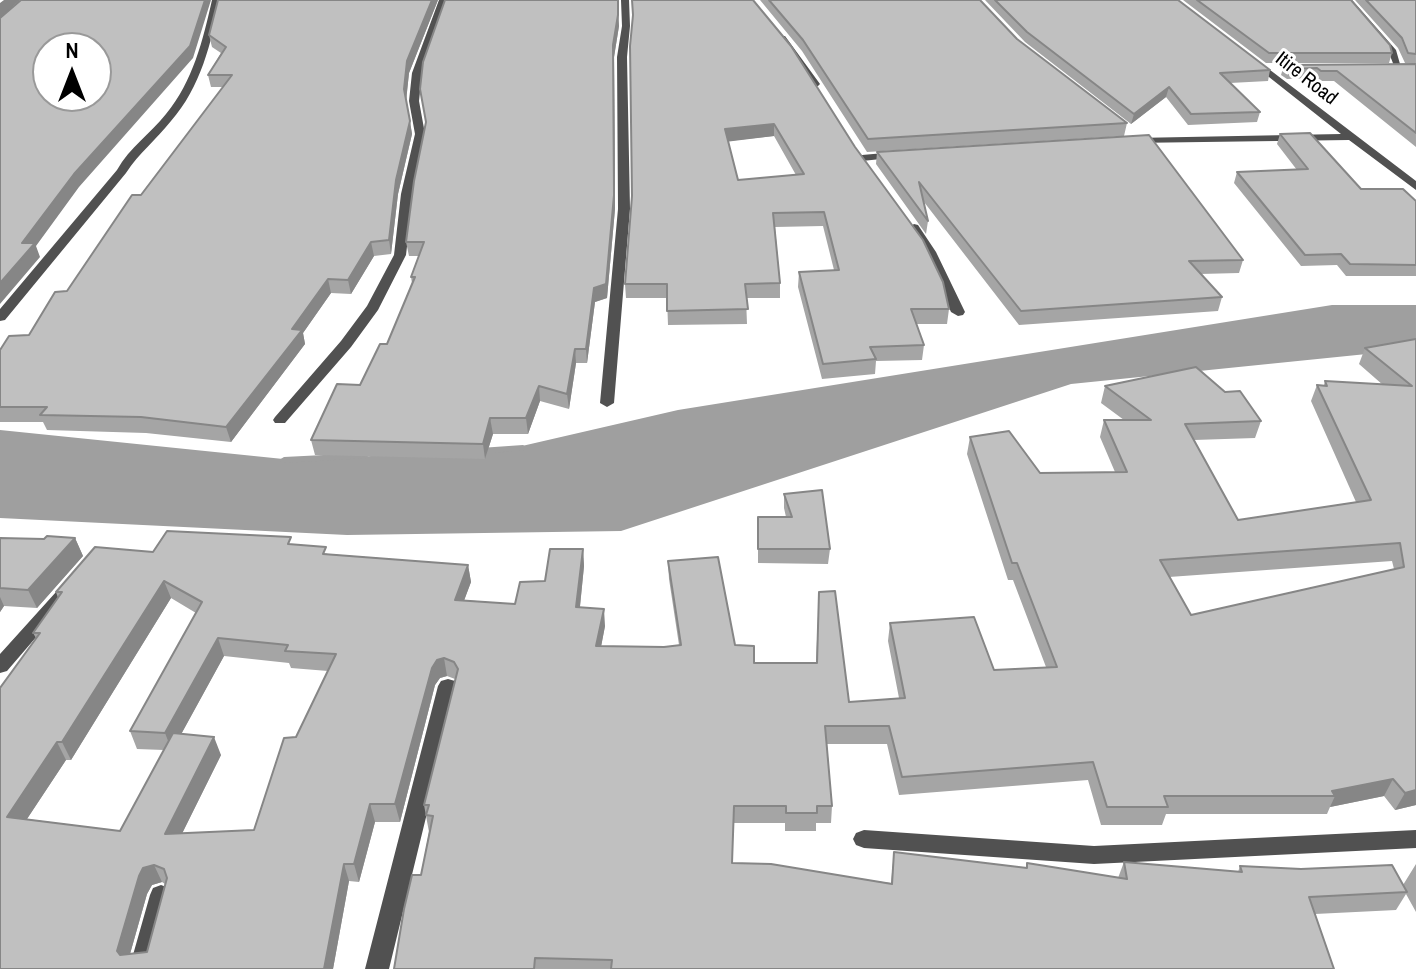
<!DOCTYPE html>
<style>
body{margin:0}
#map{position:relative;width:1416px;height:969px;overflow:hidden;background:#fff;font-family:"Archivo Narrow",sans-serif}
canvas{display:block}
.north{position:absolute;left:32px;top:32px;width:80px;height:80px;box-sizing:border-box;background:#fff;border:2px solid #999;border-radius:50%;rotate:0deg;font-size:22px;font-weight:700;line-height:32px;text-align:center;color:#000}
.north::after{content:'';display:block;margin:auto;width:28px;height:36px;background:#000;clip-path:polygon(50% 0,100% 100%,50% 72%,0 100%)}
</style>
<div id="map">
<canvas width="1416" height="969"></canvas>
<div class="north">N</div>
</div>
<script>
const c = document.querySelector('canvas').getContext('2d');
c.lineJoin = 'round';
function fill(path, color) { c.fillStyle = color; c.fill(path, 'evenodd'); }
function trace(path, color, width, dash) { c.strokeStyle = color; c.lineWidth = width; c.lineCap = dash ? 'butt' : 'round'; c.setLineDash(dash || []); c.stroke(path); }
function label(font, color, halo, rows, align = 'center') {
  c.font = font + ' "Archivo Narrow",sans-serif'; c.lineWidth = 6; c.setLineDash([]); c.textBaseline = 'middle'; c.strokeStyle = halo; c.fillStyle = color; for (const [text, x, y, turn = 0] of rows) {
    c.save(); c.translate(x, y); c.rotate((+turn || 0) * Math.PI / 180); c.textAlign = isNaN(turn) ? turn : align; if (halo) c.strokeText(text, 0, 0); c.fillText(text, 0, 0); c.restore();
  }
}
const water = new Path2D(`
 M1332,305h84v44l-345,35 -450,147 -274,4 -347,-17v-88l293,30 216,-11 169,-39z`);
const stream = new Path2D(`
 M523,445l5,3 -1,2 -47,4 -5,-3 5,-3z
 M363,453l5,3 -1,2 -83,5 -5,-3 5,-3z`);
const minor = new Path2D(`
 M212,0h8c-9,43 -19,87 -49,121 -15,19 -32,32 -45,52l-121,147 -5,1v-12l117,-139c13,-23 33,-36 49,-56 27,-33 37,-74 46,-114z
 M439,0h8l-25,73 -3,28 6,33 -12,60 -7,61 -28,55 -27,37 -66,76h-10l-2,-3 2,-3 66,-76 26,-35 27,-51 7,-61 14,-60 -6,-33 3,-28z
 M621,0h8l1,26 -3,31 3,152 -16,194 -7,4 -7,-4 18,-194 -1,-152 5,-31z
 M1343,0h9l44,50 6,21h-6l-7,-18z
 M779,36h6l35,48 -2,2h-6l-34,-48z
 M1253,57l163,124v9l-67,-50 -218,3 -1,-2 5,-3 206,-4 -91,-72 -2,-2z
 M896,152l4,1v4l-38,4 -5,-3 5,-3z
 M914,224l4,1 18,27 29,60 -2,3 -5,1 -7,-4 -27,-60 -16,-24z
 M62,590l6,2 3,4 -3,4 -61,71 -7,2v-19l56,-62z
 M448,679l7,2 3,5 -69,283h-24l73,-283 3,-5z
 M864,830l230,16 322,-16v18l-322,16 -230,-16 -8,-3 -3,-6 3,-6z
 M161,885l8,3 3,7 -19,74h-24l21,-74 3,-7z`);
const wall = new Path2D(`
 M218,0h220l-29,73 -3,27 6,34 -14,60 -7,60 -17,2 -23,38 -20,-1 -28,40 2,11 -74,98 -85,-9 -99,-3 -4,-8h-43v-72l29,-15 38,-44 156,-204h-12l-3,-12 13,-22 -9,-6 -3,-12z
 M618,0l1,26 -5,31 1,152 -8,89 -12,4 -8,61h-11l-7,46 -29,-8 -12,33h-35l-8,25 -170,-4 -4,-15 49,-55 27,-41 25,-61 -1,-6 8,-21h-10l-3,-14 20,-119z
 M753,0l196,309 -2,15h-31l8,21 -2,15 -46,1 -1,13 -53,5 -24,-92 1,-15 35,-2 -11,-44 -48,1 5,56v15h-34l1,26 -79,1 -1,-27h-41l-1,-14 7,-88 1,-181zM774,136l22,39 -58,5 -10,-39z
 M760,0h220l37,39 110,84 -3,13 -257,16 -65,-101z
 M985,0h193l92,70 -2,11 -38,2 30,29 -3,10 -69,3 -22,-28 -35,27 -106,-82z
 M1183,0h168l41,53 -3,10h-123z
 M1355,0h61v64l-11,-1 -7,-15z
 M1416,64v83l-82,-66h-16l-4,-3 -27,1 -6,-4 3,-10z
 M1280,134l81,55 55,12v75h-70l-9,-11 -36,1 -67,-83 3,-11 60,-2 -20,-26z
 M877,152l366,108 -4,13 -39,1 22,23 -4,14 -199,14 -95,-123 4,19 -2,13 -50,-70z
 M1416,339v466l-21,5 -11,-14 -54,11 -3,7h-161l-4,11h-61l-13,-45 -189,15 -12,-51h-60l5,62 -1,17h-15v8h-31v-8h-52l-1,40 159,20 3,-31 132,16 1,-5 91,15 6,-16 114,10 2,-6 163,19 13,-21v48l-10,-18 -10,16 -81,4 19,55h-940l27,-94 8,-43 -5,-27 31,-126 -8,-3 -7,2 -5,7 -35,137h-25l-16,60 -10,-1 -16,88h-333l36,-331 -3,-5 25,-35 -2,-6 97,-40 141,-7 34,9 140,11 3,17 -7,18 51,4 68,-55 1,17 -4,41 25,19 -4,20 63,1 15,-2 -10,-66 -1,-18 67,84 19,18h62l3,-71 30,110 50,-4 -11,-57 2,-18 104,47 52,-3 -33,-87h-5l-41,-126 3,-17 70,36 75,-1 -15,-35 4,-17h20l-23,-17 4,-17 120,6 36,29 -6,17 -61,2 44,80 118,-18 -45,-101 6,-16h7l1,-4 58,4 -24,-21 6,-16zM1392,561l2,8 -203,46 -22,-38zM171,598l25,15 -66,118 7,18 27,1 -44,81 -93,-12 39,-59h5zM224,656l65,7 2,5 37,3 -74,159 -72,3 39,-78 -40,-21zM162,882l3,2 -18,68 -17,2 17,-60 5,-9z
 M784,494l46,55 -2,15 -70,-1v-46h28l-2,-9z
 M0,538h75l8,18 -46,52 -33,-2 -4,6z`);
const shadedWall = new Path2D(`
 M4,0h16l-20,18v-15z
 M205,0h6l-18,58 -114,129 -43,59 4,11 -40,47v-21l22,-40z
 M432,0h6l-29,73 -3,29 -2,-13 3,-28z
 M618,15l1,11 -5,31 1,152 -8,89 -12,4 -8,61 -1,-14 8,-61 19,-243z
 M1169,87l-3,10 -35,27 3,-10z
 M410,121l2,13 -14,60 -7,60 -2,-14 7,-60z
 M774,124v12l-49,6v-13z
 M371,242l3,14 -23,38 -3,-14z
 M328,279l3,14 -28,40 2,11 -74,98 -5,-15 66,-98z
 M575,349l1,14 -7,46 -2,-15z
 M539,386l1,15 -12,33 -2,-16z
 M490,418l3,16 -8,25 -2,-15z
 M75,538l8,18 -46,52 -9,-18z
 M583,549l1,17 -6,59 -2,-18z
 M468,565l3,17 -13,35 -3,-17z
 M164,581l7,17 -100,162 -9,-18z
 M0,597l4,9 -4,6z
 M604,609l1,17 -7,37 -2,-17z
 M218,638l6,18 -52,95 -7,-18z
 M444,658l3,18 -7,2 -5,7 -35,137 -5,-18 37,-136 5,-8z
 M214,737l7,18 -48,97 -8,-18z
 M57,742l9,18 -49,74 -10,-17z
 M1393,779l-9,17 -54,11 5,-11 -3,-5z
 M1416,790v15l-21,5 10,-17z
 M370,804l5,18 -16,60 -5,-18z
 M344,864l5,17 -16,88h-9z
 M154,865l8,17 -10,3 -5,9 -21,74 -9,-17 22,-75 4,-8z`);
const building = new Path2D(`
 M21,0h184l-15,46 -116,128 -52,69h13l-35,40v-265zM48,48h48v48h-48z
 M218,0h214l-25,61 -3,28 6,32 -14,59 -7,60 -18,2 -23,38 -20,-1 -36,50 10,1 -76,97 -85,-10 -101,-2 7,-8h-47v-57l9,-14 20,-1 26,-43 12,-1 65,-96h9l91,-120h-24l18,-28 -17,-12z
 M445,0h173v15l-5,30 1,150 -8,89 -12,4 -8,61h-11l-8,45 -28,-8 -13,32h-36l-7,26 -172,-4 26,-56 23,1 20,-41h7l28,-67h-4l13,-35h-18l8,-61 12,-59 -6,-33 3,-27z
 M632,0h121l38,46 64,101 68,93 20,42 6,27h-38l13,36 -54,2 6,12 -53,5 -24,-92 40,-2 -15,-58 -51,1 7,70 -35,1 3,25 -81,2v-27h-42l7,-88 -2,-150 3,-31zM774,124l30,50 -66,6 -13,-51z
 M769,0h211l37,39 110,84 -259,16 -65,-99z
 M995,0h183l92,70 -50,3 40,39 -69,2 -22,-27 -35,27 -107,-82z
 M1197,0h154l39,45 2,8h-123z
 M1366,0h50v54l-8,-1 -6,-15z
 M1416,64v69l-79,-62h-16l-4,-3 -27,1 -6,-4z
 M1310,133l51,56h42l13,12v64l-66,-1 -9,-10 -36,1 -68,-83 71,-3 -28,-35z
 M1149,135l94,125 -54,1 33,36 -201,14 -102,-129 9,39 -51,-69z
 M1416,339v451l-11,3 -12,-14 -61,12 3,5h-171l4,11h-61l-14,-45 -191,15 -13,-51h-64l7,80h-15v7h-31v-7h-52l-2,57 39,1 121,20 2,-32 133,16v-5l100,16 -3,-17 118,10 -2,-6 61,3 91,-4 15,27 -98,5 25,72h-723l1,-9 -77,-2 -1,11h-140l10,-60 8,-34h9l12,-59 -7,-1 3,-10h-5l34,-136 -4,-7 -10,-4 -7,2 -5,8 -37,136h-25l-16,60h-10l-20,105h-324v-281l40,-55h-7l29,-41h-6l39,-45 58,5 14,-21 124,6 -3,7 38,3 -3,7 145,11 -13,35 60,4 5,-22 25,-1 5,-32h33l-7,58 28,2 -8,37 68,1 17,-2 -13,-84 50,-4 17,88 19,1v17h63l2,-71 16,-1 14,111 56,-4 -15,-75 84,-6 20,53 63,-3 -40,-104h-5l-42,-126 39,-6 31,42 87,-1 -23,-52h47l-46,-34 91,-19 29,25 15,-1 21,30 -76,3 53,96 133,-20 -54,-115 10,1 -2,-5 87,5 -47,-38zM1400,543l4,24 -213,48 -31,-55zM164,581l38,21 -72,129 35,2 53,-95 70,7 -3,6 51,3 -40,83 -12,1 -30,92 -89,4 49,-97 -41,-4 -53,98 -113,-14 50,-75h5zM154,865l10,4 3,9 -20,74 -27,3 -3,-4 22,-75 4,-8z
 M822,490l8,59h-72v-32h34l-8,-23z
 M47,536l28,2 -47,52 -28,-2v-50l44,1z`);
const farStreetnames = [
 ["Itire Road",1306,79,38]
];
fill(water, '#9f9f9f');
fill(stream, '#9f9f9f');
fill(minor, '#515151');
fill(wall, '#a5a5a5');
fill(shadedWall, '#868686');
fill(building, '#c0c0c0');
trace(building, '#868686', 2);
label('20px', '#000', '#fff', farStreetnames);
</script>
